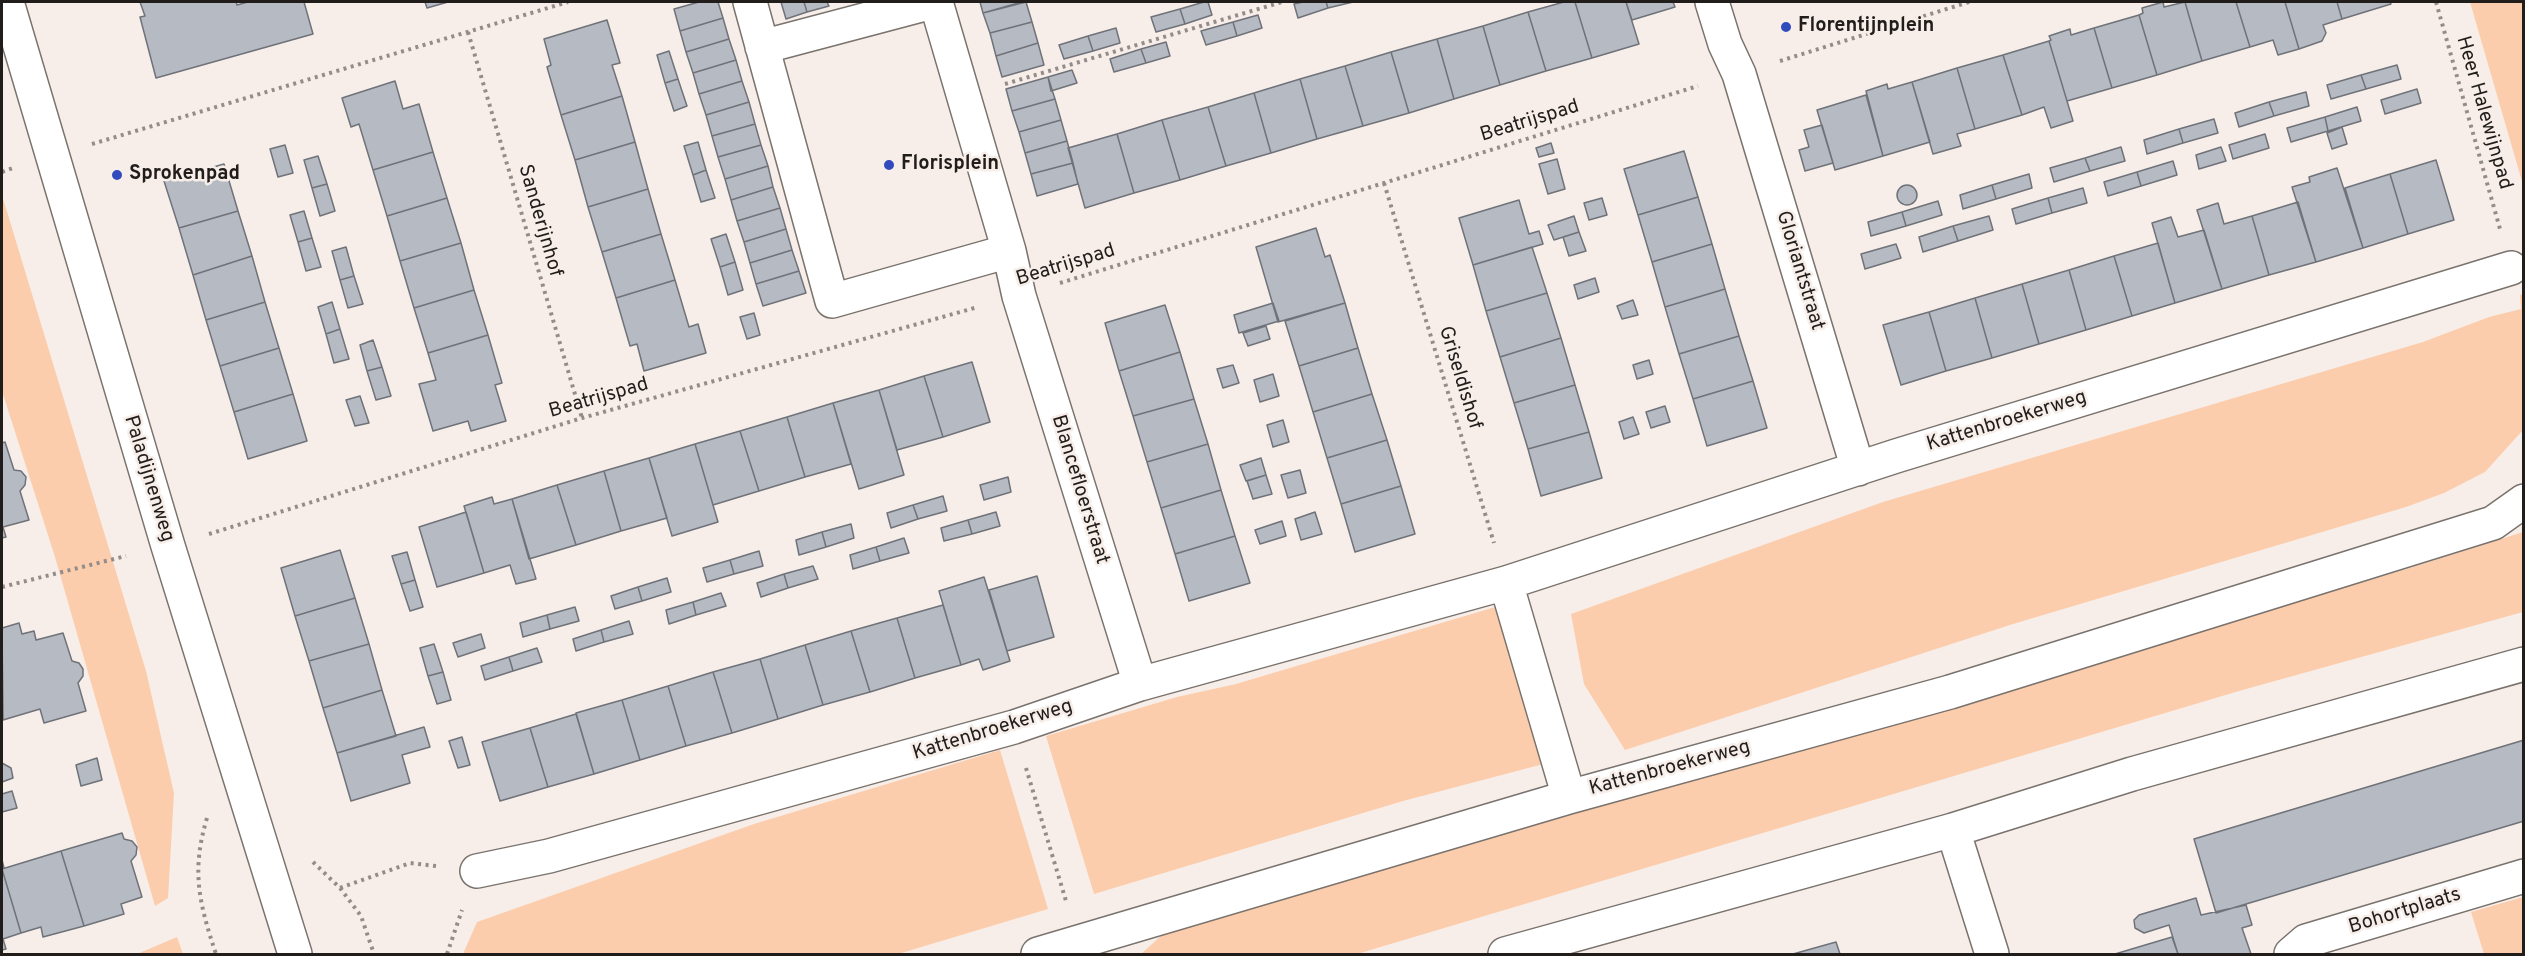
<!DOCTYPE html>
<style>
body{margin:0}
#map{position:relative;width:2525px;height:956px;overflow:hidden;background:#f7eee9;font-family:Overpass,sans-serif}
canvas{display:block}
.frame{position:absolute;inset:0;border:3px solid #201d1b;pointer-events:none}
</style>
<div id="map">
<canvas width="2525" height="956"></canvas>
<div class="frame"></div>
</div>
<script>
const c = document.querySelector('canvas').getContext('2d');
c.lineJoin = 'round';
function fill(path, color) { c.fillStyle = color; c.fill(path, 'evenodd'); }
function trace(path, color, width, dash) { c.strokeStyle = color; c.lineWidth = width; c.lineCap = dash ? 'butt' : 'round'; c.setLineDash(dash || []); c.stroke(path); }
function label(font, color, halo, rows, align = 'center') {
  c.font = font + ' Overpass,sans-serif'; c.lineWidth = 5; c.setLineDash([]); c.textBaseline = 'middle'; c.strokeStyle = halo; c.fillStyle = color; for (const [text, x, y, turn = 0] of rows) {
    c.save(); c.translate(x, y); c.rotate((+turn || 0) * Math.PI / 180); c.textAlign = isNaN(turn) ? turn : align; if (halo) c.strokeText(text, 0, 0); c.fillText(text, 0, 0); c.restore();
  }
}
const green = new Path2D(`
 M2470,2h53v183z
 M2,195l144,476 28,122 -6,105 -13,8 -100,-349 -53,-166z
 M2523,294v136l-38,42 -41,21 -38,14 -393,117 -388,126 -41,-66 -13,-70 312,-112 540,-160 66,-25 32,-8 -1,-14z
 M2523,532v80l-284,79 -882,263h-216l21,-19 1248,-367z
 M1512,602l39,160 -148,39 -309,93 -48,-158 131,-39 59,-13z
 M1000,750l48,159 -150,45h-435l14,-32 277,-98z
 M2523,897v57h-39l-13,-42z
 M177,937l6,17h-46z`);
const building = new Path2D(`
 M140,2h96l1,3 11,-3h56l9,32 -157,44 -16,-61 5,-1z
 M425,2h23l-21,6z
 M699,2h19l5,16 -43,13 -6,-22z
 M781,2h23l3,10 -21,7z
 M804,2h23l2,4 -22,6z
 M980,2h42l-39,11z
 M1026,2l6,20 -42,11 -7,-20z
 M1204,2h4l4,13 -27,9 -5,-15z
 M1303,2h23l2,6 -30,10 -4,-14z
 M1326,2h27l-25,6z
 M1564,2h11l17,56 -46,13 -18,-59z
 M1575,2h51l13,42 -47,14z
 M1626,2h47l2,5 -43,13z
 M2163,2l1,5 21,-5 17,59 -45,14 -18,-60 4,-2 -1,-5z
 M2185,2h51l14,45 -48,14z
 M2236,2h49l14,47 -21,6 -5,-15 -23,7z
 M2285,2h52l5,17 -19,6 3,8 -4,8 -23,8z
 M2337,2h53l1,2 -49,15z
 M1180,9l5,15 -29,8 -5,-15z
 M1528,12l18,59 -46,14 -17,-59z
 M1258,15l4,13 -25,8 -4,-14z
 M2139,15l18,60 -45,13 -18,-60z
 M723,18l6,21 -43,13 -6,-21z
 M607,20l13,43 -8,2 10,31 -61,19 -14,-48 4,-2 -7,-26z
 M1032,22l6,21 -42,13 -6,-23z
 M1233,22l4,14 -31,9 -5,-14z
 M1483,26l17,59 -46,14 -17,-60z
 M1116,28l4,15 -27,8 -5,-15z
 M2094,28l18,60 -45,13 -18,-60 2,-1 -2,-4 21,-7 1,6z
 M1088,36l5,15 -29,8 -5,-14z
 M729,39l7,21 -43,13 -7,-21z
 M1437,39l17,60 -45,14 -18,-61z
 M2049,41l24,80 -22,7 -7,-21 -22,8 -19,-60z
 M1166,42l4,14 -24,7 -5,-14z
 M1038,43l6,22 -42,12 -6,-21z
 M1141,49l5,14 -32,9 -4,-13z
 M669,51l9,28 -13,4 -8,-28z
 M1391,52l18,61 -46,13 -18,-60z
 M2003,55l19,60 -47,14 -18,-61z
 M736,60l6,21 -43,13 -6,-21z
 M2397,65l4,14 -35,10 -5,-14z
 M1345,66l18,60 -46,13 -17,-60z
 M1957,68l18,61 -18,5 4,12 -28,8 -21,-72z
 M1072,70l5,13 -26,8 -3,-14z
 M2361,75l5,14 -35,10 -4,-14z
 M1048,77l7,22 -43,12 -6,-22z
 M678,79l9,27 -13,5 -9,-28z
 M1300,79l17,60 -46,14 -17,-60z
 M395,81l8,28 16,-5 14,48 -60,18 -14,-46 -8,3 -9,-29z
 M742,81l7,21 -43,13 -7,-21z
 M1912,82l18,60 -47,14 -17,-65 21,-7 1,5z
 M2417,89l4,14 -36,11 -4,-14z
 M2306,92l3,14 -35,10 -5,-14z
 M1254,93l17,60 -45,13 -18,-59z
 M1866,95l17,61 -48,14 -18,-60z
 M622,96l13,46 -60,18 -14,-45z
 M1055,99l6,21 -42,12 -7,-21z
 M749,102l6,22 -43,12 -6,-21z
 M2269,102l5,14 -35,11 -4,-14z
 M1208,107l18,59 -46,14 -18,-60z
 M2357,107l4,14 -33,10 -3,-14z
 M2325,117l3,14 -37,11 -4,-14z
 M2214,119l4,14 -35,10 -4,-14z
 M1061,120l6,21 -42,12 -6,-21z
 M1162,120l18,60 -46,13 -17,-59z
 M755,124l6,21 -43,12 -6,-21z
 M1822,125l11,38 -28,8 -6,-21 10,-3 -5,-17z
 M2342,127l5,17 -15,5 -5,-16z
 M2179,129l4,14 -36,11 -3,-14z
 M1117,134l17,59 -49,15 -17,-60z
 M2265,134l4,14 -36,11 -4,-14z
 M1067,141l6,22 -42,11 -6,-21z
 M635,142l13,47 -60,18 -13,-47z
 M698,142l8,28 -13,5 -9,-29z
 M1551,143l3,10 -15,4 -3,-9z
 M285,145l8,28 -15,4 -8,-28z
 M761,145l7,21 -43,13 -7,-22z
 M2121,147l4,14 -35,10 -5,-13z
 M2221,147l5,14 -27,8 -3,-14z
 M1684,151l14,46 -60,18 -14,-46z
 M433,152l14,46 -60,18 -14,-46z
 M318,156l9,28 -15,4 -8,-28z
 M2085,158l5,13 -36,11 -4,-14z
 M1557,159l8,30 -17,5 -9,-30z
 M2436,160l18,60 -46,14 -18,-60z
 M2173,161l4,14 -36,11 -4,-14z
 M1073,163l5,21 -41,12 -6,-22z
 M224,164l14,47 -59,17 -15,-47z
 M768,166l5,21 -42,13 -6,-21z
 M2337,168l26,80 -47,14 -24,-75 18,-5 -1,-5z
 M706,170l9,28 -14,4 -8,-27z
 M2137,172l4,14 -33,10 -4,-14z
 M2029,174l3,14 -36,11 -4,-14z
 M2390,174l18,60 -45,14 -18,-60z
 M327,184l8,27 -15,5 -8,-28z
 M1992,185l4,14 -33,10 -3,-14z
 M1897 195a10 10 0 1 1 20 0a10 10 0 1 1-20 0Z
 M773,187l7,21 -43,13 -6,-21z
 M2083,188l4,15 -35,10 -4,-15z
 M648,189l13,45 -59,18 -14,-45z
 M1698,197l14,47 -60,18 -14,-47z
 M447,198l14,45 -61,18 -13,-45z
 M1602,198l5,17 -18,5 -5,-17z
 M2048,198l4,15 -36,11 -4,-15z
 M1519,200l10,34 10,-3 4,13 -70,21 -14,-47z
 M1938,201l4,14 -36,11 -4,-14z
 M2298,202l18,60 -47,13 -17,-59z
 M2218,203l6,21 28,-8 17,59 -47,14 -25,-79z
 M780,208l6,21 -42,13 -7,-21z
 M238,211l14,45 -59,19 -14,-47z
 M304,211l8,27 -14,4 -8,-27z
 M1902,212l4,14 -35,10 -3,-14z
 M1574,216l5,16 -25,8 -6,-15z
 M1989,216l4,14 -35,11 -5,-15z
 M2171,217l7,20 26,-7 18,59 -47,14 -23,-80z
 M1953,226l5,15 -35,11 -4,-15z
 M1316,228l9,29 5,-2 15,48 -67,19 -22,-75z
 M786,229l6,21 -42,13 -6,-21z
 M1579,232l7,19 -17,5 -6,-19z
 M661,234l14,46 -59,18 -14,-46z
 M726,234l9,28 -15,5 -9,-28z
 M312,238l9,29 -15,4 -8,-29z
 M461,243l13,47 -60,18 -14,-47z
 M2158,243l17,60 -43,13 -18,-60z
 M1712,244l13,45 -60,18 -13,-45z
 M1896,244l5,14 -36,11 -4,-15z
 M346,247l8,29 -14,4 -8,-29z
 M1532,247l15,46 -61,18 -13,-46z
 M792,250l7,21 -43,13 -6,-21z
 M252,256l13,46 -59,18 -13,-45z
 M2114,256l18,60 -46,14 -17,-60z
 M735,262l8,28 -15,5 -8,-28z
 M2069,270l17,60 -47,14 -17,-60z
 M799,271l7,22 -43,13 -7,-22z
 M354,276l9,28 -15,4 -8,-28z
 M1595,278l4,14 -21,7 -4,-14z
 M675,280l14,47 9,-3 8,29 -62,18 -7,-27 -7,2 -14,-48z
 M2022,284l17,60 -47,14 -17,-60z
 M1725,289l14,47 -60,18 -14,-47z
 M474,290l14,45 -60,18 -14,-45z
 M1547,293l14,45 -61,19 -14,-46z
 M1975,298l17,60 -46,13 -17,-59z
 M1633,300l5,15 -16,4 -5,-13z
 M265,302l14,46 -59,18 -14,-46z
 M332,302l8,27 -14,5 -8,-27z
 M1273,303l6,18 -40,12 -5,-18z
 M1345,303l13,45 -59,18 -14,-45z
 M1165,305l15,47 -61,19 -14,-48z
 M1929,312l17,59 -45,14 -18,-60z
 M754,313l6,22 -13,4 -7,-22z
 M1266,326l4,13 -22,7 -5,-13z
 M340,329l9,30 -15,4 -8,-29z
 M488,335l14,48 -7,2 11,36 -35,10 -3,-10 -35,10 -14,-47 17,-4 -8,-27z
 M1739,336l14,45 -60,18 -14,-45z
 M1561,338l14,47 -61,18 -14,-46z
 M373,340l9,27 -15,4 -7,-26z
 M279,348l14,46 -59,18 -14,-46z
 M1358,348l14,46 -59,18 -14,-46z
 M1180,352l14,47 -61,17 -14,-45z
 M1649,360l4,14 -16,5 -4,-14z
 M972,362l18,60 -47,15 -19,-61z
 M1233,365l6,18 -16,5 -6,-19z
 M382,367l9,29 -15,4 -9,-29z
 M1273,374l6,22 -19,6 -6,-22z
 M924,376l19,61 -46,13 -18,-60z
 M1753,381l14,47 -60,18 -14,-47z
 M1575,385l14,47 -61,17 -14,-46z
 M879,390l25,85 -45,14 -26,-86z
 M293,394l14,47 -59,18 -14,-47z
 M1372,394l15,46 -60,18 -14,-46z
 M360,396l9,27 -14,3 -9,-26z
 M1194,399l14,45 -61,18 -14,-46z
 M833,403l18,61 -46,13 -18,-60z
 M1665,406l5,16 -19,6 -5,-16z
 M787,417l18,60 -46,14 -19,-60z
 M1633,417l6,17 -15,5 -5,-17z
 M1283,420l6,22 -16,5 -6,-22z
 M740,431l19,60 -46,14 -18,-61z
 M1589,432l13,46 -61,18 -13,-47z
 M1387,440l14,46 -60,18 -14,-46z
 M5,442l9,28 7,1 5,6 -1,8 -5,6 9,29 -26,7 3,10 -4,1v-95z
 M695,444l23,78 -46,14 -23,-78z
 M1208,444l13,46 -60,18 -14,-46z
 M649,458l18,60 -46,13 -17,-60z
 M1261,458l5,17 -20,6 -6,-16z
 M1300,470l6,23 -18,5 -7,-23z
 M604,471l17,60 -45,14 -19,-60z
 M1266,475l6,19 -19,5 -6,-18z
 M1008,477l3,15 -27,8 -4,-15z
 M557,485l19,60 -47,14 -17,-60z
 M1401,486l14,48 -60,18 -14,-48z
 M1221,490l14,46 -60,18 -14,-46z
 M943,496l4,15 -29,8 -5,-14z
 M492,497l2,7 18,-5 24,80 -20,5 -6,-19 -26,8 -20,-67z
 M913,505l5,14 -27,9 -4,-15z
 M466,512l18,61 -47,14 -18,-60z
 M996,512l4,14 -28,8 -4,-14z
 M1315,512l7,22 -21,6 -6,-21z
 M968,520l4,14 -28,7 -3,-13z
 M1282,521l4,15 -26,8 -5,-14z
 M851,524l3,14 -28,9 -4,-15z
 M822,532l4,15 -27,8 -3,-15z
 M1235,536l15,47 -61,18 -14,-47z
 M904,538l5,15 -29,8 -4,-14z
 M876,547l4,14 -27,8 -3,-14z
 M340,550l15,48 -60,18 -14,-48z
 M759,551l4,15 -29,8 -4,-14z
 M407,552l8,28 -14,4 -9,-28z
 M730,560l4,14 -27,8 -4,-14z
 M813,566l5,13 -30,9 -4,-14z
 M784,574l4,14 -27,9 -4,-14z
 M1037,576l17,61 -47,14 -18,-61z
 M984,577l26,84 -27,9 -4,-11 -18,6 -22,-74z
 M667,578l4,14 -29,9 -4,-14z
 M415,580l8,27 -13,4 -9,-27z
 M638,587l4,14 -27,8 -4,-13z
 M721,593l5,13 -30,9 -3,-13z
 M355,598l14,46 -60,17 -14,-45z
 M693,602l3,13 -27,9 -3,-14z
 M943,605l18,60 -46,13 -18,-60z
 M575,607l4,14 -29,8 -3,-14z
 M547,615l3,14 -27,8 -3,-14z
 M897,618l18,60 -45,14 -19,-61z
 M629,621l4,13 -29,8 -3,-12z
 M19,623l3,11 12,-3 2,9 27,-7 9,28 7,2 4,6v7l-5,7 8,28 -42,12 -4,-14 -37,11 -1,-92z
 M601,630l3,12 -28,9 -3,-12z
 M851,631l19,61 -47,13 -18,-60z
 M481,634l4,14 -27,9 -5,-14z
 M369,644l13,46 -59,18 -14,-47z
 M434,644l9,28 -15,4 -8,-28z
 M805,645l18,60 -45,14 -18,-60z
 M537,648l5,14 -29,9 -4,-14z
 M509,657l4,14 -28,9 -4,-14z
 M760,659l18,60 -46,14 -19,-61z
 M443,672l8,28 -14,4 -9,-28z
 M713,672l19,61 -46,13 -18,-60z
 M668,686l18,60 -46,14 -18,-60z
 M382,690l14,46 -59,17 -14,-45z
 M622,700l18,60 -46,14 -18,-61z
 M576,714l18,60 -46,13 -18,-59z
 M424,727l6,20 -28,8 8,28 -59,18 -14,-48z
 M530,728l18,59 -48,14 -18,-59z
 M462,737l8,28 -12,3 -9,-27z
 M2524,740v81l-308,92 -22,-74z
 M97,758l5,22 -21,6 -5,-21z
 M2,763l9,5 2,10 -11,4z
 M12,791l5,17 -15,4v-18z
 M122,833l2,6 8,2 5,6 -1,8 -5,6 11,36 -21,7 3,10 -40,12 -23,-75z
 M61,851l23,75 -41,11 -2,-10 -20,6 -19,-64z
 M2,860l2,8 -2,1 19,64 -18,6 3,10 -4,1z
 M2196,898l5,17 45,-10 6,20 -10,3 9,26h-73l-9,-29 -25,8 -9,-5 -1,-8 5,-5z
 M2172,937l6,17h-63z
 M1836,942l4,12h-47z`);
const path = new Path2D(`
 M2436,2l64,227
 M468,32l114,386
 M1780,61l189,-59
 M1005,84l277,-82
 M92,144l476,-142
 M2,172l11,-4
 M1384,183l110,360
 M1060,283l638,-197
 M209,534l373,-116 396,-111
 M2,587l124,-31
 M1026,768l40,133
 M207,818c-16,53 -8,85 9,136
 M313,862l27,26 21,28 13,38
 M340,888l70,-25 26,3
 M447,954l15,-44`);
const minor = new Path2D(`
 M7,2l161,544 127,408
 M750,2l82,299 177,-50
 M936,2l73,249 10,45 121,388
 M1712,2l13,42 14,30 119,395
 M762,47l170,-45
 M1506,583l63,214
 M1953,830l39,124
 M477,871l72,-15 465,-129 126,-43 366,-101 390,-127 615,-188
 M1038,954l531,-157 381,-105 543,-169 31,-22
 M1505,954l448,-124 179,-56 392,-110
 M2291,954l15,-13 218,-65`);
const markers = [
 [1786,27,6,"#324bbc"],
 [889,165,6,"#324bbc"],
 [117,175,6,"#324bbc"]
];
const poiNames = [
 ["Florentijnplein",1798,27],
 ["Florisplein",901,165],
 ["Sprokenpad",129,175]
];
const streetNames = [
 ["Heer Halewijnpad",2483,113,74],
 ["Beatrijspad",1530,122,-17],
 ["Sanderijnhof",539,221,74],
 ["Beatrijspad",1066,266,-17],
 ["Gloriantstraat",1799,271,73],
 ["Griseldishof",1459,378,73],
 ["Beatrijspad",599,399,-16],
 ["Kattenbroekerweg",2007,422,-17],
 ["Paladijnenweg",148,479,73],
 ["Blancefloerstraat",1079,490,73],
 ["Kattenbroekerweg",993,731,-17],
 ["Kattenbroekerweg",1670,769,-15],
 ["Bohortplaats",2405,912,-17]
];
fill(green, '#fccdac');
fill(building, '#b6bac2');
trace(building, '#6f7279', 1.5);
trace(minor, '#79726d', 36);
trace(path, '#938c89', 4, [3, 4.5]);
trace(minor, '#fff', 33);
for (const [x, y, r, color] of markers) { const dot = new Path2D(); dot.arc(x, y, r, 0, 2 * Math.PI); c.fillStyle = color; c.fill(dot); trace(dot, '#f7eee9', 2); }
label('bold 20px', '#201d1b', '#f7eee9', poiNames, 'left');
label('20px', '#201d1b', '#f7eee9', streetNames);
</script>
